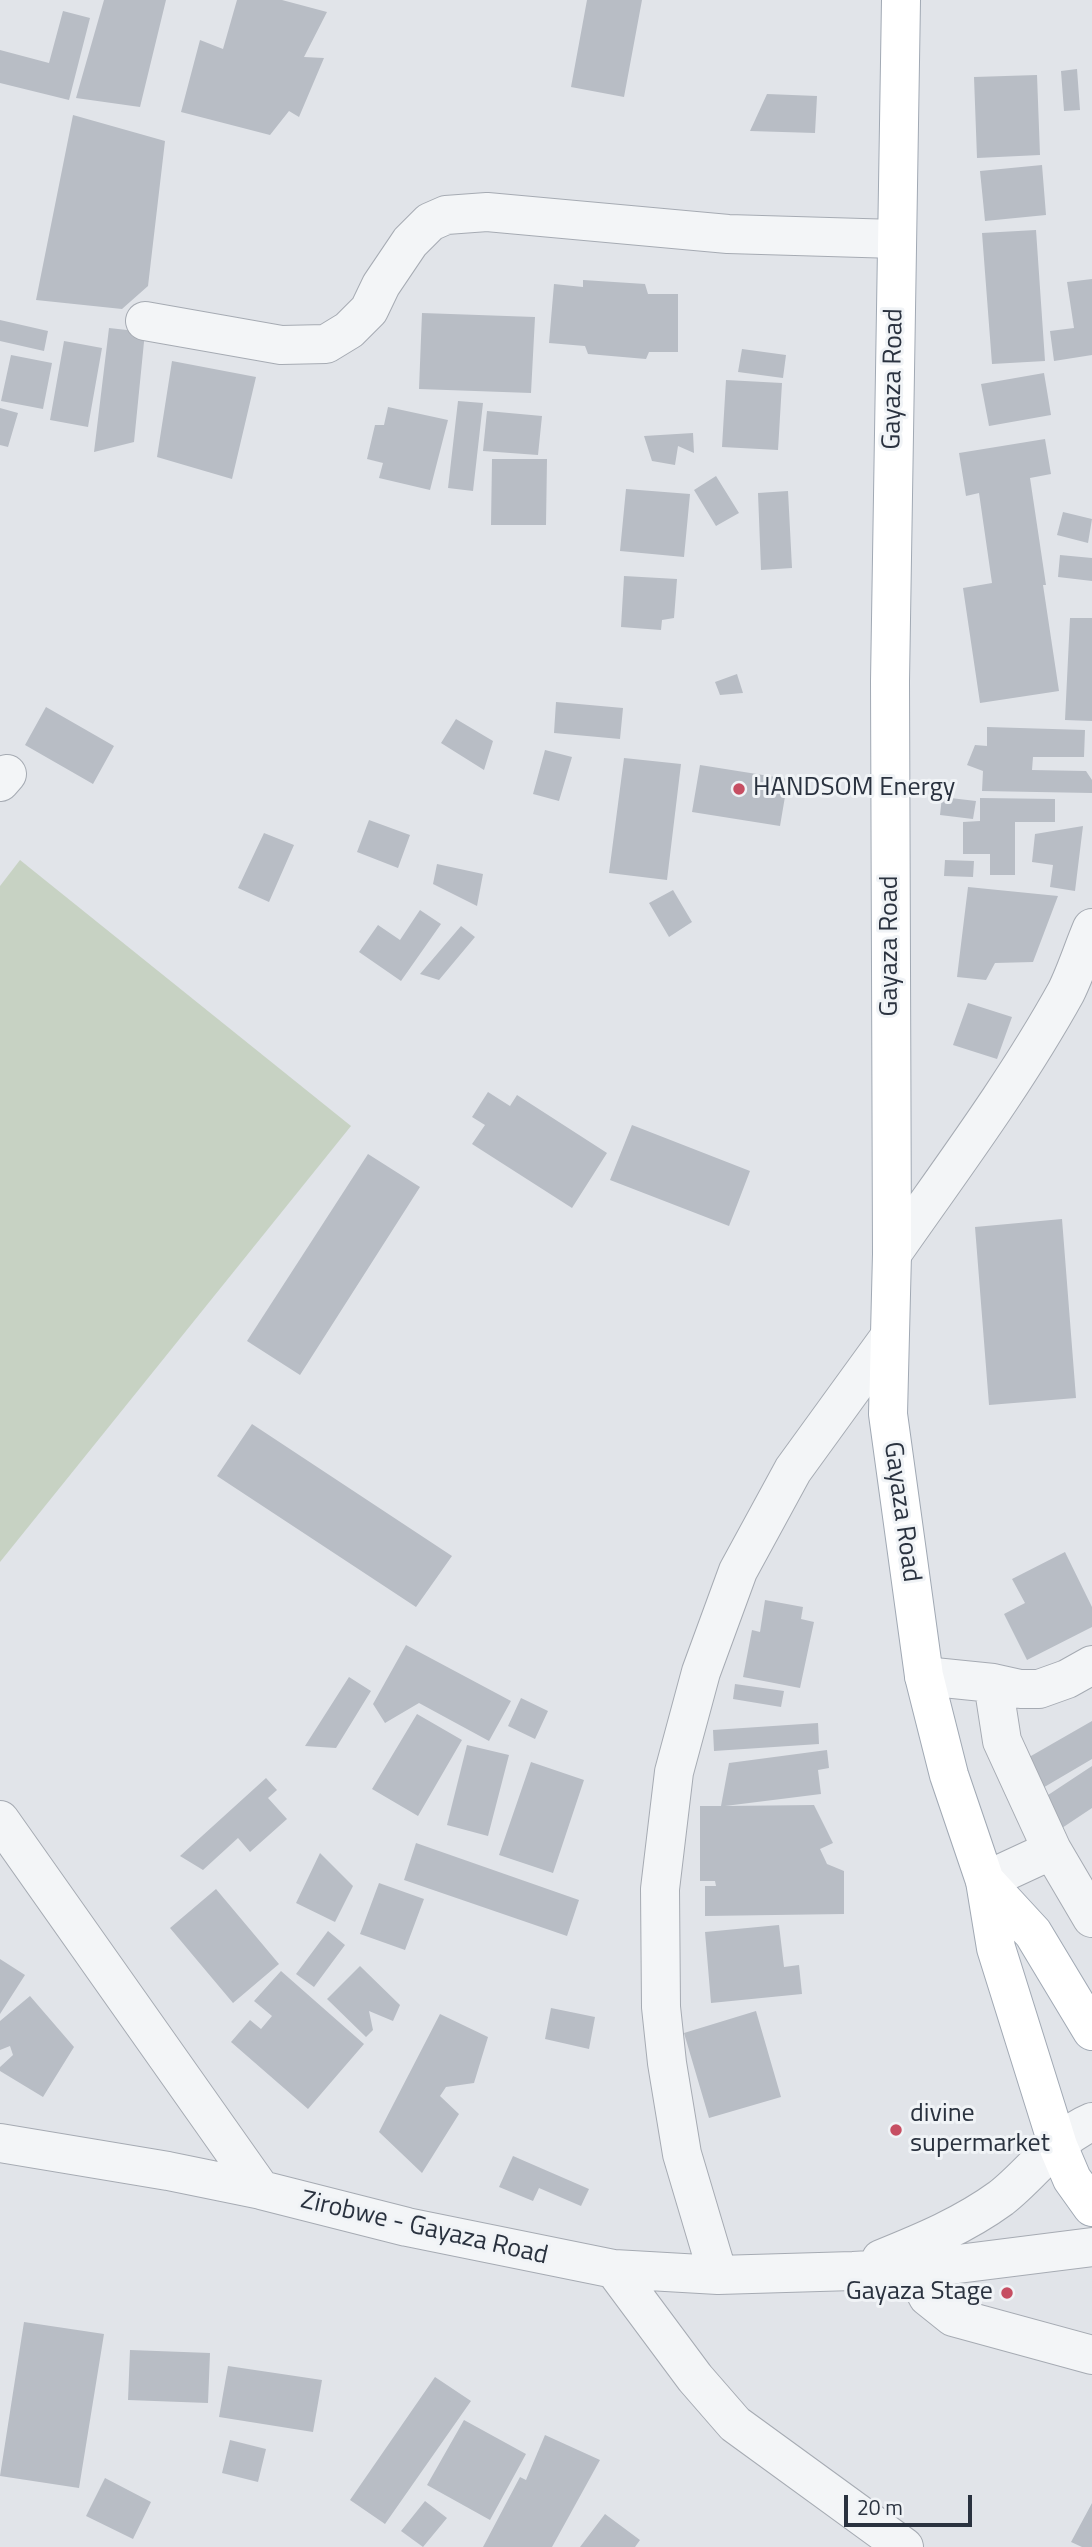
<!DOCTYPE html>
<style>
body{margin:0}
#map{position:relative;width:1092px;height:2547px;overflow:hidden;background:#e1e4e9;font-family:"Titillium Web",sans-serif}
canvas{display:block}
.scale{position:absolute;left:844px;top:2495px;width:128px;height:32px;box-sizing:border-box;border:4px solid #2a323f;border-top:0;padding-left:9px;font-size:21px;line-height:24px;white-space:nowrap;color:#2a323f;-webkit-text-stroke:5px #f0f3f6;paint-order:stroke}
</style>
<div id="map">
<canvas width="1092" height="2547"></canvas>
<div class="scale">20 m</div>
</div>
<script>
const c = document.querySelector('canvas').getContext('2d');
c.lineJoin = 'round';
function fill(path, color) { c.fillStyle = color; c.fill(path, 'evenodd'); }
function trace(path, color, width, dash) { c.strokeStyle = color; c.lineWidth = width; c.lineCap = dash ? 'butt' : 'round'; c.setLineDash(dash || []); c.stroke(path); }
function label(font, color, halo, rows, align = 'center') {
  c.font = font + ' "Titillium Web",sans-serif'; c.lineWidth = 6; c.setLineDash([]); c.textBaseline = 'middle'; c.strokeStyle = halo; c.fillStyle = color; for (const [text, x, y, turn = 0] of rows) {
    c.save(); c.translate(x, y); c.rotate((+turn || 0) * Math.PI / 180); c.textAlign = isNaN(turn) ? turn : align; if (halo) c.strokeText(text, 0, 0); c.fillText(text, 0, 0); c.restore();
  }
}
const green = new Path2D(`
 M20,860l331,266 -351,436v-676z`);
const building = new Path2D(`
 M104,0h62l-26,107 -64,-9z
 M237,0h45l45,12 -23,45 20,1 -25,59 -10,-6 -19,24 -89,-23 19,-72 23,9z
 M587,0h55l-18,97 -53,-10z
 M63,11l27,7 -21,82 -69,-17v-33l49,13z
 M1077,69l3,41 -16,1 -3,-40z
 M1037,75l3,80 -63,3 -3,-81z
 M767,94l50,2 -2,37 -65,-2z
 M73,115l92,26 -17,145 -26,23 -86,-9z
 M1042,165l4,50 -61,6 -5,-50z
 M1036,230l9,131 -53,3 -10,-131z
 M1092,279v76l-38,6 -4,-30 24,-3 -7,-46z
 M583,280l62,4 3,10h30v58h-29l-3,7 -58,-5 -3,-8 -36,-3 5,-59 29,3z
 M422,313l113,4 -4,76 -112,-4z
 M0,320l48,11 -4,20 -44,-10z
 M109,328l36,4 -11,110 -40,10z
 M64,341l38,7 -14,79 -38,-7z
 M742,349l44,6 -3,23 -45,-6z
 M11,355l41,8 -9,46 -42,-8z
 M172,361l84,16 -24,102 -75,-22z
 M1044,373l7,42 -62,11 -8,-42z
 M726,380l56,3 -4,67 -56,-3z
 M458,401l25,2 -10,88 -25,-3z
 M388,407l60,13 -18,70 -51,-12 4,-15 -16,-4 8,-34h9z
 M0,408l18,5 -10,34 -8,-2z
 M487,411l55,5 -4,39 -55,-4z
 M693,433l1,20 -16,-7 -3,19 -23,-4 -8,-25z
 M1045,439l6,35 -21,4 16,107h-3l16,106 -79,12 -17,-115 29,-5 -13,-90 -13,3 -7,-43z
 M492,459h55l-1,66h-55z
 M716,476l23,37 -23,13 -22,-36z
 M626,489l64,5 -6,63 -64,-6z
 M788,491l4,77 -31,2 -3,-77z
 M1063,512l29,7 -4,24 -31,-8z
 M1060,555l32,3v23l-34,-4z
 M624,576l53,3 -3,39 -12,2 -1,10 -40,-3z
 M1070,618h22v103l-27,-1z
 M737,674l6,19 -23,2 -5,-13z
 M556,702l67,6 -3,31 -66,-6z
 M46,707l68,39 -21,38 -68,-39z
 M456,719l37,22 -9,29 -43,-27z
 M987,727l98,3 -1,27h-51l-1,13 54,1 6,9v13l-110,-2 1,-20 -16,-6 8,-20 12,1z
 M545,750l27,7 -13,44 -26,-7z
 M624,758l57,6 -14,116 -58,-7z
 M700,765l88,14 -8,47 -88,-14z
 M942,797l34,4 -3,18 -33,-4z
 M980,798l75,1v23h-40v53h-25v-21h-27v-32l17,-1z
 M369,820l41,15 -12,33 -41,-16z
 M1083,826l-8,65 -25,-4 3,-22 -21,-3 3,-28z
 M264,833l30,12 -25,57 -31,-14z
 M945,860l29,1 -1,16 -29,-1z
 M437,864l46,10 -6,32 -44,-22z
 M968,887l90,9 -25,66 -38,1 -9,17 -29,-3z
 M673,890l19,32 -23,15 -20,-34z
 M420,910l21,14 -40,57 -42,-29 19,-27 22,15z
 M461,926l14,11 -36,43 -19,-6z
 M968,1003l44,14 -15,42 -44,-14z
 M488,1092l22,14 7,-11 90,58 -35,55 -100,-64 13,-19 -13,-8z
 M632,1125l118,46 -21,55 -119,-46z
 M368,1154l52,33 -120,188 -53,-34z
 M1062,1219l14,179 -87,7 -14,-178z
 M252,1424l200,132 -36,51 -199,-131z
 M1065,1552l27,55v20l-65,33 -23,-46 21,-11 -13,-24z
 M765,1600l38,7 -2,12 13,3 -14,66 -57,-11 9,-47 8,2z
 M406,1645l105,56 -22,40 -70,-38 -34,20 -12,-19z
 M349,1677l22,14 -35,57 -31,-2z
 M735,1684l49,7 -3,16 -48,-8z
 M521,1698l27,13 -13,28 -27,-13z
 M417,1714l45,26 -44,76 -46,-27z
 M1092,1721v38l-51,30 -17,-29z
 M818,1723l1,21 -105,7 -1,-21z
 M467,1745l42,10 -21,81 -41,-11z
 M827,1750l2,18 -11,2 3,24 -96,12 89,-1 19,38 -13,6 7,15 17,7v43l-139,2v-30h11l-1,-5h-15v-75h21l8,-43z
 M531,1762l53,18 -31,93 -54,-18z
 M1092,1766v42l-30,20 -20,-29z
 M266,1778l11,12 -9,8 19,21 -37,33 -12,-14 -35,32 -23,-14z
 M416,1843l163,57 -12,36 -163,-56z
 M320,1853l33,33 -18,36 -39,-19z
 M379,1883l45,16 -19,51 -45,-16z
 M216,1889l63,75 -46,39 -63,-75z
 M779,1925l5,42 15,-2 3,29 -91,9 -6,-71z
 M328,1931l17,14 -31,42 -18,-13z
 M0,1959l25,16 -25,39z
 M360,1966l40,39 -7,16 -24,-10 4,19 -7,7 -39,-38z
 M281,1971l83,73 -56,65 -77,-67 19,-22 11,9 11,-13 -18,-15z
 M30,1996l44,51 -31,50 -43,-26v-4l13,-12 -3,-9 -10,4v-29z
 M551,2008l44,9 -6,32 -44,-10z
 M756,2011l25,86 -72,21 -25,-85z
 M440,2014l48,23 -14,46 -28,4 -6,9 19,18 -37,59 -43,-41z
 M513,2156l76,33 -8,17 -42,-18 -6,13 -34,-14z
 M24,2322l80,12 -25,154 -79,-12z
 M130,2350l80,3 -2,50 -80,-3z
 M228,2366l94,14 -9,52 -94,-15z
 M435,2377l36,24 -86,123 -35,-24z
 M464,2420l62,34 -36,66 -63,-35z
 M545,2435l55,25 -48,87h-69l37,-70 6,3z
 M230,2440l36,9 -8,33 -36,-9z
 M105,2478l46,24 -18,37 -47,-23z
 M425,2501l22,17 -24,29 -22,-16z
 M1092,2503v44h-10l-11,-5z
 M605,2514l35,26 -5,7h-55z`);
const minor = new Path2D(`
 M145,321l136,24 45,-1 23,-14 20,-20 12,-25 29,-43 20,-20 16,-7 41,-3 241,22 168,5
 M0,782l7,-8
 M892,1254c60,-86 123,-170 174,-262 10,-20 17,-43 26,-64
 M924,1676l69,7 27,6h19l28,-10 25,-14
 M993,1683l9,58 50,109 40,68
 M0,1820l261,370
 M985,1881l67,-31
 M0,2143l168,28 93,19 146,37 207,42 104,6 135,-4 89,-5 150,-19
 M881,2259c42,-17 83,-34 120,-61 31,-24 55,-61 91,-76
 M912,2267l16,30 25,20 139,38
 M614,2269l81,109 40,46 169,123
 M718,2275l-36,-121 -15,-91 -6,-56 -1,-118 14,-117 27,-100 37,-101 55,-101 95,-131`);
const major = new Path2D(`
 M901,0l-11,681 2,573 -4,160 36,262 25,99 36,106 11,67 62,198 14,33 20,28
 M985,1881l48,52 59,98`);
const markers = [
 [739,789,7,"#c64e62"],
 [896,2130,7,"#c64e62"],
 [1007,2293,7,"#c64e62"]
];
const streetNames = [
 ["Gayaza Road",894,379,-89],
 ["Gayaza Road",891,946,-90],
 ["Gayaza Road",901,1512,82],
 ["Zirobwe - Gayaza Road",424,2229,13]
];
const poiNames = [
 ["HANDSOM Energy",753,789],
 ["divine",910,2115],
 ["supermarket",910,2145],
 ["Gayaza Stage",993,2293,"right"]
];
fill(green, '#c7d2c3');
fill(building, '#b8bdc5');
trace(minor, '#a6abb3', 40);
trace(major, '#a1a9b4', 40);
trace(minor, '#f3f5f7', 38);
trace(major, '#fff', 38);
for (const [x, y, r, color] of markers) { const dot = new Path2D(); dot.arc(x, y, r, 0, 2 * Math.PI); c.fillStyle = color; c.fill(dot); trace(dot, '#f0f3f6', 2.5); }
label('26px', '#2a323f', '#f0f3f6', streetNames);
label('26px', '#2a323f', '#f0f3f6', poiNames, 'left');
</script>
